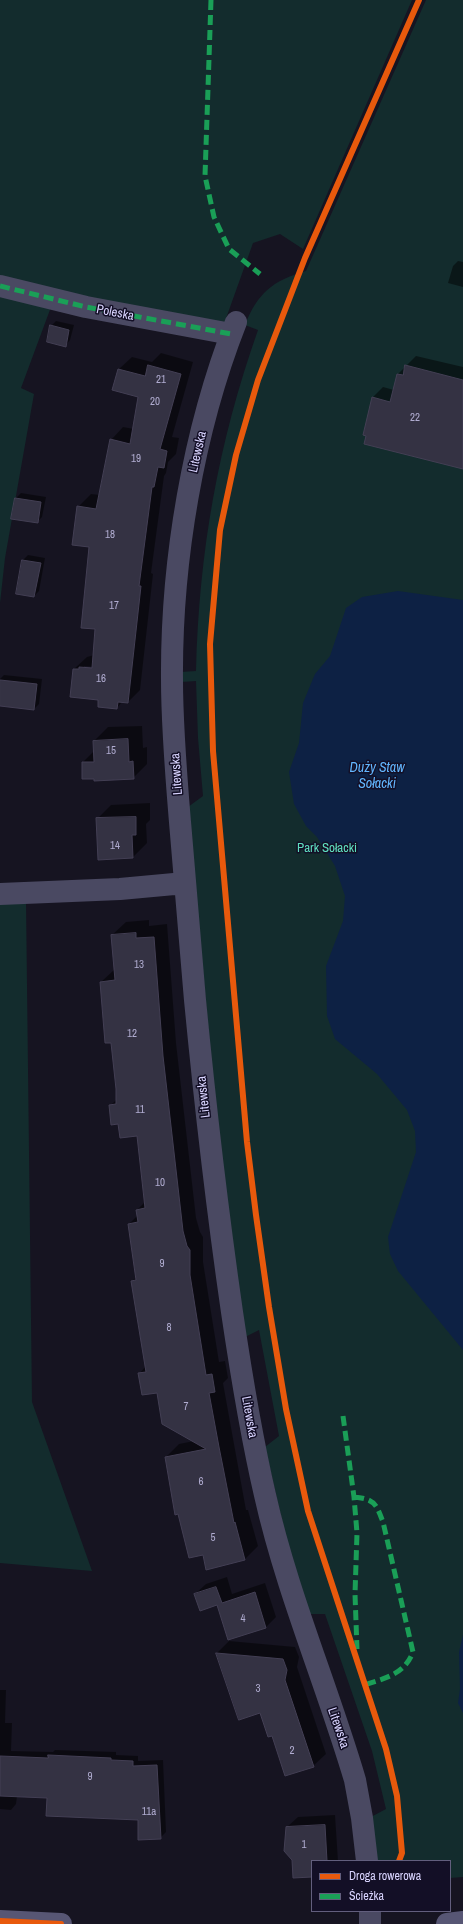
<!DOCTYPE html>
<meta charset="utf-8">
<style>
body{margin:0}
#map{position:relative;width:463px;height:1924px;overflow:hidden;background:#161421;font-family:"Archivo Narrow",sans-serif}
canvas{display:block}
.legend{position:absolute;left:311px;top:1860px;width:140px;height:52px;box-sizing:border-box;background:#130f26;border:1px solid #625e7d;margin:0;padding:5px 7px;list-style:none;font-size:12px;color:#d9d4ff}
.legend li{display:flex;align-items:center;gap:8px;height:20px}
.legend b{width:20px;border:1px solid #625e7d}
</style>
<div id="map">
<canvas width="463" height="1924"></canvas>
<ul class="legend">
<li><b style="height:5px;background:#e8590c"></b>Droga rowerowa</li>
<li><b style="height:5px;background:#1a9f57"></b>Ścieżka</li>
</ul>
</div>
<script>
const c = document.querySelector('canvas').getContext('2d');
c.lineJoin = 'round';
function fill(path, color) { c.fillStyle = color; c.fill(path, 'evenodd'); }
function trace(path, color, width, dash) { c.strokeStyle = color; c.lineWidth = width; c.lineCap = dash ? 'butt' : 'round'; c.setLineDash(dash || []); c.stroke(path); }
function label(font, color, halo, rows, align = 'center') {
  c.font = font + ' "Archivo Narrow",sans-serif'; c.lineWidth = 3; c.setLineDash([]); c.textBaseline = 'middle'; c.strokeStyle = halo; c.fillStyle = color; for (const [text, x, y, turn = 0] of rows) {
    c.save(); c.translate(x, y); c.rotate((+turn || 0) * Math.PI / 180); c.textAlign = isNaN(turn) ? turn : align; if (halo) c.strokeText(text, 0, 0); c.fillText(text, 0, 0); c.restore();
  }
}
const green = new Path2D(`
 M0,0h412l-109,249 -23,-15 -27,9 -29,81 -116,-19 -108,-28z
 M426,0h37v1877l-13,1v-17h-74l-5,-44 15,-8 -14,-58 -47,-137h-17l-18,-59 -25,-108 14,-11 -20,-106 -14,7 -24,-168 -33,-362 15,-11 -5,-58 -2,-57 -15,1v-10l15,-1c3,-119 22,-228 62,-341l-13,-5c12,-31 28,-45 61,-54z
 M0,296l51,11 -30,81 13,6 -29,164 -5,45z
 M0,885l26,16 6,501 60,169 -92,-8z`);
const water = new Path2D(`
 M398,591l65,9v750l-65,-79 -8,-17 -2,-17 28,-85 -1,-21 -8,-21 -30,-36 -42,-35 -8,-23 -1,-50 17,-45 2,-25 -10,-30 -18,-29 -11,-11 -12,-22 -5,-32 10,-29 4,-40 12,-29 15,-18 16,-48 16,-11z
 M463,1635v78l-5,-10 2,-14 -1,-37z`);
const shadow = new Path2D(`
 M458,261l5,1v25l-15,-4 5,-17z
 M56,321l18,4 -4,15 -5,6 -14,-20z
 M161,353l32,9 -21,75 7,1 -3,16 -8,8 -2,11 -2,3 -13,97 2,1 -13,116 -12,12h-6l-5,6 -43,-39 13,-12 7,-2 2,-27 -6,-82 -12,-39 13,-13 9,1 11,-55 12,-13 11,2 6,-33 -27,-6 6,-21 13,-12 20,5zM84,666l13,1v2l-13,-1z
 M416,356l47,11v101l-90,-71 10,-10 11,3 4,-16z
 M21,493l25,4 -4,20 -5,5 -21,-24z
 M28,555l17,3 -6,33 -5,5 -17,-3 6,-33z
 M4,675l38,4 -3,25 -5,5 -34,-4v-26z
 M142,726l1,22 4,-1v17l-14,14h-38l-12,-16 11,-11v-10l14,-14z
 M150,803v17l-4,4 1,19 -14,14 -36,-38 14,-14z
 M149,920v6l18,-2 9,119 20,175 4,14 3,5v25l16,100 6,-1 3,17 -5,5 9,50 14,77h2l10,36 -13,13 -42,-5 -37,-97 13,-13 15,-3 -36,-49 -19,-18 7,-8 -14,-85 5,-4 -8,-53 9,-9 -1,-5 8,-8 -7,-67 -19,-12 -9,-17 7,-7 -5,-57 -11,-60 14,-13 -3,-34 14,-13z
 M227,1577l5,17 33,-11 11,34 -10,10 -71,-33 11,-10z
 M229,1641l66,6 4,10 -2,10 29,87 -13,12 -41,-32 -11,-22 -21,7 -23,-66z
 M0,1690h6l-1,33h7l-1,28 42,1 2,-2 61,2v3l22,1v5l25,-1 3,72 -6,6 -21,-19 -91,-22 -31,-1 -1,8 -5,6 -11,-1z
 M335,1815l3,46h-26v15l-19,-16 -6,-33 11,-10z`);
const building = new Path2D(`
 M50,325l19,5 -3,17 -19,-5z
 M148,365l33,9 -21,75 7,2 -3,17 -6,-1 -4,20h-2l-13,99h2l-13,117 -10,-1 -1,7 -19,-2v-7l-28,-3 3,-28h6v-2l13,1 3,-39 -14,-1 8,-81 -17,-2 5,-39 19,3 14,-70 20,5 8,-47 -26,-7 6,-21 27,7z
 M405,365l58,15v89l-99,-25 2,-8 -3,-1 9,-38 18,5 7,-28 6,1z
 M15,498l26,4 -3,21 -27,-4z
 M22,560l19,3 -7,34 -18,-3z
 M0,680l37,4 -3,26 -34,-4z
 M128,739l1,23 4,-1 1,18 -40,2v-2h-12v-17h12l-1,-21z
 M136,817v18h-4l1,23 -35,2 -2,-42z
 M136,933v5l18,-1 9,119 20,175 4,15 3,4v25l16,100 6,-1 3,18 -6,1 10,54 15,76 1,-1 10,38 -39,10 -3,-15 -14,3 -11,-44 -3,1 -10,-58 41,-8 -44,-25 -5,-31 -15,2 -4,-22 8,-1 -15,-91 5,-1 -8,-56 10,-2 -2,-12 9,-2 -8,-72 -17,2 -2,-14 -7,1 -2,-20 7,-1v-15l-5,-46h-6l-5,-61 15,-2 -4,-45z
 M216,1587l6,16 33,-11 11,36 -38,12 -11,-35 -17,6 -6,-17z
 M216,1653l67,6 4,11 -2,10 29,87 -29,9 -13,-40 -4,1 -8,-24 -21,7z
 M48,1755l63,3v2l22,1v5l24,-1 4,74 -23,1v-20l-92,-4 1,-18 -47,-2v-40l48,2z
 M325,1825l2,36h-15v16l-19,1 -1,-18 -8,-9 2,-24z`);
const street = new Path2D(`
 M0,286l86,21 145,27
 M236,322c-43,109 -65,240 -64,358 0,47 4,94 8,142 5,59 10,119 15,178 10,104 22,208 37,312 9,61 19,123 33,183 22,98 62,190 90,285l7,38 5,43
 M0,894l120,-5 65,-6
 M370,1911v13`);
const secondary = new Path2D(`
 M0,1921l61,3
 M447,1924l16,-2`);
const quiet = new Path2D(`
 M211,0l-6,176 9,41 15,32 31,25
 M0,286l86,21 145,27
 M343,1416l11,81 3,36 -2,61 2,55
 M354,1497c21,2 22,7 29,25l30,130c-9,23 -28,26 -49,33`);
const cycleway = new Path2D(`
 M399,1861l3,-8 -5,-57 -11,-47 -78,-238 -22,-102 -17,-102 -13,-92 -9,-73 -34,-391 -3,-107 10,-114 16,-75 22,-75 47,-122 114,-258
 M0,1921l61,3`);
const numberNames = [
 ["21",161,380],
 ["20",155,402],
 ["22",415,418],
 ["19",136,459],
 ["18",110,535],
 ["17",114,606],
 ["16",101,679],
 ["15",111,751],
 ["14",115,846],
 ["13",139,965],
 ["12",132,1034],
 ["11",140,1110],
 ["10",160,1183],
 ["9",162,1264],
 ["8",169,1328],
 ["7",186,1407],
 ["6",201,1482],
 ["5",213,1538],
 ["4",243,1619],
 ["3",258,1689],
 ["2",292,1751],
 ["9",90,1777],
 ["11a",149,1812],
 ["1",304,1845]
];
const streetNames = [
 ["Poleska",115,313,11],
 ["Litewska",198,452,-77],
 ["Litewska",177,774,-94],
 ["Litewska",204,1097,-96],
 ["Litewska",249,1417,80],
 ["Litewska",338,1728,71]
];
const parkNames = [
 ["Park Sołacki",327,849]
];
const waterNames = [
 ["Duży Staw",377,768],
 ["Sołacki",377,784]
];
fill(green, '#132c2d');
fill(water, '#0d2144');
fill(shadow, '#0007');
fill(building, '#343243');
trace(building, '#433f54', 1);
trace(street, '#4a4962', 22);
trace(secondary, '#575674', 22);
trace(quiet, '#1a9f57', 5, [10, 5]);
trace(cycleway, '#e8590c', 6);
label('11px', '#b0acd0', null, numberNames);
label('13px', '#d9d4ff', '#130f26', streetNames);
label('13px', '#5fe0c0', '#130f26', parkNames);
label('italic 14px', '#62b6ff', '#130f26', waterNames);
</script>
